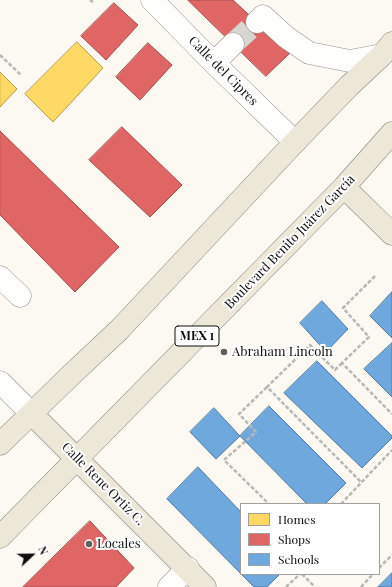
<!DOCTYPE html>
<meta charset="utf-8">
<style>
body{margin:0}
#map{position:relative;width:392px;height:587px;overflow:hidden;background:#fbf9f2;font-family:"Playfair Display",serif}
canvas{display:block}
.legend{position:absolute;left:240px;top:503px;width:140px;height:72px;box-sizing:border-box;background:#fff;border:1px solid #9f9f9f;margin:0;padding:5px 7px;list-style:none;font-size:12px;color:#0e0e0e}
.legend li{display:flex;align-items:center;gap:8px;height:20px}
.legend b{width:20px;border:1px solid #9f9f9f}
.north{position:absolute;left:12px;top:535px;width:40px;height:40px;-webkit-text-stroke:3px #fff;paint-order:stroke;rotate:68deg;font-size:11px;font-weight:700;line-height:16px;text-align:center;color:#0e0e0e}
.north::after{content:'';display:block;margin:auto;width:14px;height:18px;background:#0e0e0e;clip-path:polygon(50% 0,100% 100%,50% 72%,0 100%)}
</style>
<div id="map">
<canvas width="392" height="587"></canvas>
<ul class="legend">
<li><b style="height:11px;background:#ffd966"></b>Homes</li>
<li><b style="height:11px;background:#e06666"></b>Shops</li>
<li><b style="height:11px;background:#6fa8dc"></b>Schools</li>
</ul>
<div class="north">N</div>
</div>
<script>
const c = document.querySelector('canvas').getContext('2d');
c.lineJoin = 'round';
function fill(path, color) { c.fillStyle = color; c.fill(path, 'evenodd'); }
function trace(path, color, width, dash) { c.strokeStyle = color; c.lineWidth = width; c.lineCap = dash ? 'butt' : 'round'; c.setLineDash(dash || []); c.stroke(path); }
function label(font, color, halo, rows, align = 'center') {
  c.font = font + ' "Playfair Display",serif'; c.lineWidth = 4; c.setLineDash([]); c.textBaseline = 'middle'; c.strokeStyle = halo; c.fillStyle = color; for (const [text, x, y, turn = 0] of rows) {
    c.save(); c.translate(x, y); c.rotate((+turn || 0) * Math.PI / 180); c.textAlign = isNaN(turn) ? turn : align; if (halo) c.strokeText(text, 0, 0); c.fillText(text, 0, 0); c.restore();
  }
}
const homes = new Path2D(`
 M77,42l26,26 -50,54 -28,-28z
 M0,72l17,17 -17,18z`);
const shops = new Path2D(`
 M188,0h45l57,53 -24,23z
 M114,3l24,22 -32,35 -25,-24z
 M148,43l24,22 -32,35 -24,-23z
 M122,127l60,58 -32,32 -61,-57z
 M0,131l119,116 -44,45 -75,-77z
 M90,521l44,47 -18,19h-93z`);
const schools = new Path2D(`
 M392,292v46l-22,-22z
 M322,301l26,28 -22,23 -26,-29z
 M392,343v54l-28,-28z
 M317,361l75,75v2l-30,30 -78,-75z
 M269,406l77,77 -21,21h-18l-67,-68z
 M214,408l26,28 -24,23 -26,-27z
 M198,467l43,45v62h39l-13,13h-13l-87,-88z
 M392,573v14h-14z`);
const minorTunnel = new Path2D(`
 M233,44l24,-22`);
const path = new Path2D(`
 M90,0l3,2
 M0,55l21,20
 M375,276l-32,32 26,29 -27,26 50,51
 M342,363l-7,7 -25,-25 -43,42 94,95
 M267,387l-28,27 17,18 -32,28 45,44
 M341,504l51,-54
 M379,568l13,-13
 M302,574l13,13
 M286,587l14,-13
 M361,587l12,-13`);
const minor = new Path2D(`
 M152,0l62,63 81,79
 M257,22l6,-6 23,21 23,16 41,8 32,-6
 M214,63l19,-19
 M0,277l20,19
 M0,382l32,32
 M169,587l19,-19`);
const major = new Path2D(`
 M344,187l48,47
 M32,414l173,173
 M0,444l70,-68 49,-46 176,-188 54,-56 33,-31 10,-12
 M0,537l344,-350 48,-54`);
const markers = [
 [224,352,4,"#61605e"],
 [89,544,4,"#61605e"]
];
const shields = [
 [197,336,44]
];
const shieldNames = [
 ["MEX 1",197,336]
];
const streetNames = [
 ["Calle del Cipres",223,71,45],
 ["Boulevard Benito Juárez García",290,242,-46],
 ["Calle Rene Ortiz C.",103,484,45]
];
const poiNames = [
 ["Abraham Lincoln",232,352],
 ["Locales",97,544]
];
fill(homes, '#ffd966');
trace(homes, '#b79c4c', 1);
fill(shops, '#e06666');
trace(shops, '#a14c4c', 1);
fill(schools, '#6fa8dc');
trace(schools, '#527a9e', 1);
trace(minorTunnel, '#d7d6d0', 22, [22, 11]);
trace(minor, '#959491', 23);
trace(major, '#82817e', 23);
trace(path, '#b8b8b6', 2.5, [4, 2]);
trace(minor, '#fefefd', 22);
trace(major, '#ede7d8', 22);
for (const [x, y, r, color] of markers) { const dot = new Path2D(); dot.arc(x, y, r, 0, 2 * Math.PI); c.fillStyle = color; c.fill(dot); trace(dot, '#fff', 1.5); }
for (const [x, y, w] of shields) { const box = new Path2D(); box.roundRect(x - w / 2, y - 10, w, 20, 3); c.fillStyle = '#fff'; c.fill(box); trace(box, '#0e0e0e', 1); }
label('bold 12px', '#0e0e0e', null, shieldNames);
label('13px', '#0e0e0e', '#fff', streetNames);
label('13px', '#0e0e0e', '#fff', poiNames, 'left');
</script>
